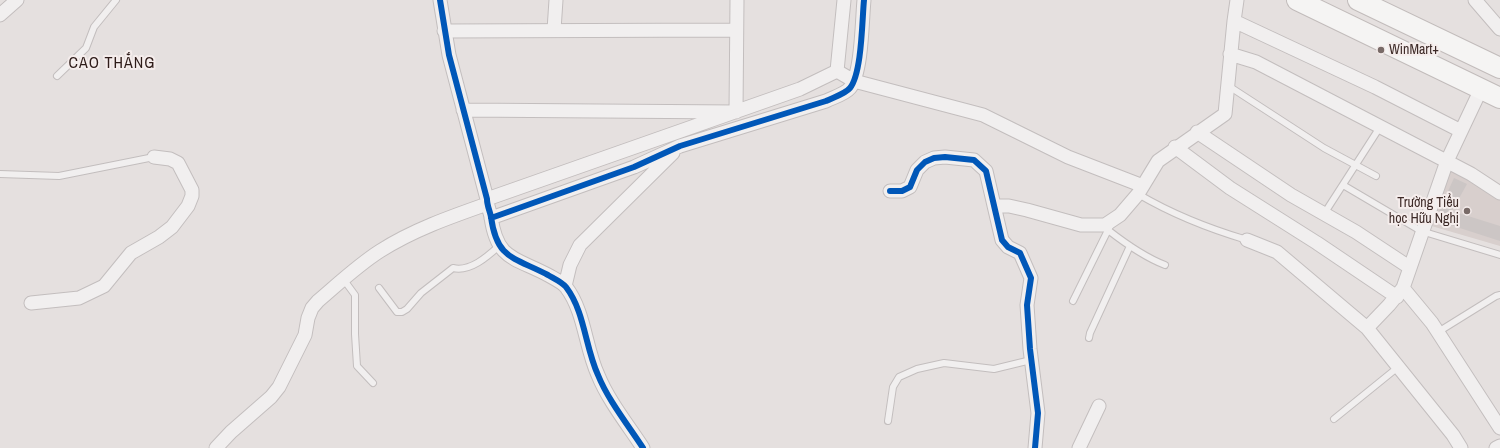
<!DOCTYPE html>
<meta charset="utf-8">
<style>
body{margin:0}
canvas{display:block;background:#e5e0df}
</style>
<canvas width="1500" height="448"></canvas>
<script>
const c = document.querySelector('canvas').getContext('2d');
c.lineJoin = 'round';
function fill(path, color) { c.fillStyle = color; c.fill(path, 'evenodd'); }
function trace(path, color, width, dash) { c.strokeStyle = color; c.lineWidth = width; c.lineCap = dash ? 'butt' : 'round'; c.setLineDash(dash || []); c.stroke(path); }
function label(font, color, halo, rows, align = 'center') {
  c.font = font + ' "Archivo Narrow",sans-serif'; c.lineWidth = 4; c.setLineDash([]); c.textBaseline = 'middle'; c.strokeStyle = halo; c.fillStyle = color; for (const [text, x, y, turn = 0] of rows) {
    c.save(); c.translate(x, y); c.rotate((+turn || 0) * Math.PI / 180); c.textAlign = isNaN(turn) ? turn : align; if (halo) c.strokeText(text, 0, 0); c.fillText(text, 0, 0); c.restore();
  }
}
const built = new Path2D(`
 M1451,168l49,29v49l-72,-21z`);
const building = new Path2D(`
 M1454,178l13,6 -15,27 48,15v15l-65,-21z`);
const service = new Path2D(`
 M57,76l29,-28 8,-21 22,-27
 M1227,85l97,63 52,28
 M0,174l59,2 95,-19
 M1343,185l78,46 79,24
 M1138,194c34,20 72,35 109,46
 M1324,214l56,-87
 M1108,230c18,14 36,27 57,35
 M344,280l11,15v39l2,32 16,17
 M379,288l18,24h5l5,-3 14,-16 32,-25c17,4 34,-11 46,-22
 M1073,301l38,-77
 M1438,332l58,-36 4,-1
 M1089,338l1,-5 40,-87
 M1334,419l63,-51
 M888,421l5,-34 6,-10 18,-8 27,-6 50,6 37,-9`);
const minor = new Path2D(`
 M440,0l9,55 38,144c0,7 3,12 4,18 6,43 23,40 57,58 5,3 14,7 18,12 19,25 19,60 32,88 10,25 30,50 45,73
 M1475,0l25,29
 M0,15l17,-15
 M1234,21l141,66 86,44
 M554,30l2,-30
 M444,31l292,-1
 M1230,54l26,8 215,112 29,19
 M837,71l17,10 129,34 85,42 75,29
 M463,110l273,2 1,-112
 M1197,132l94,63 65,37 53,35
 M1175,147l55,41 87,55 80,54
 M890,191h12l8,-4 7,-17 8,-8 9,-4 11,-1 29,3 12,11 16,69 6,7 12,6 11,25 -4,27 3,44 8,64 -3,35
 M487,199l313,-110 37,-18 7,-71
 M994,206h15l18,4 54,15h24l15,-10 18,-21 20,-33 67,-47 9,-93 3,-21
 M491,218l143,-51 46,-21 146,-45c8,-4 19,-7 24,-13 12,-15 12,-68 14,-88
 M1247,240l30,12 90,76 86,107 8,13
 M565,286l5,-21 10,-20 93,-92
 M1403,288l29,35 68,105
 M31,303l48,-5 25,-12 27,-33 28,-16 13,-10 16,-21 4,-10v-6l-14,-27 -8,-4 -16,-2
 M1367,328l22,-23 14,-17 44,-127 34,-72
 M216,448l15,-16 40,-35 8,-10 26,-52 3,-17 4,-10 6,-7c20,-17 40,-36 62,-50 33,-21 70,-34 107,-47
 M1079,448l20,-42
 M1496,448l4,-2`);
const primary = new Path2D(`
 M1297,0l203,98
 M1358,0l142,68`);
const cycleway = new Path2D(`
 M440,0l9,55 38,144c0,7 3,12 4,18 6,43 23,40 57,58 5,3 14,7 18,12 19,25 19,60 32,88 10,25 30,50 45,73
 M890,191h12l8,-4 7,-17 8,-8 9,-4 11,-1 29,3 12,11 16,69 6,7 12,6 11,25 -4,27 3,44 8,64 -3,35
 M491,218l143,-51 46,-21 146,-45c8,-4 19,-7 24,-13 12,-15 12,-68 14,-88`);
const markers = [
 [1381,50,4,"#786a67"],
 [1467,211,4,"#786a67"]
];
const poiNames = [
 ["WinMart+",1389,50],
 ["Trường Tiểu",1459,203,"right"],
 ["học Hữu Nghị",1459,219,"right"]
];
const quarterNames = [
 ["CAO THẮNG",112,64]
];
fill(built, '#d8cfcd');
fill(building, '#ccc6c5');
trace(service, '#c3bebe', 8);
trace(minor, '#c3bebe', 15);
trace(primary, '#c2bcbb', 22);
trace(service, '#f1efef', 6);
trace(minor, '#f1efef', 13);
trace(primary, '#f5f4f3', 20);
trace(cycleway, '#0057b8', 6);
for (const [x, y, r, color] of markers) { const dot = new Path2D(); dot.arc(x, y, r, 0, 2 * Math.PI); c.fillStyle = color; c.fill(dot); trace(dot, '#f5edec', 1.5); }
label('14px', '#3d2a27', '#f5edec', poiNames, 'left');
c.letterSpacing = '1px';
label('16px', '#2e1c19', '#f5edec', quarterNames);
c.letterSpacing = '0px';
</script>
